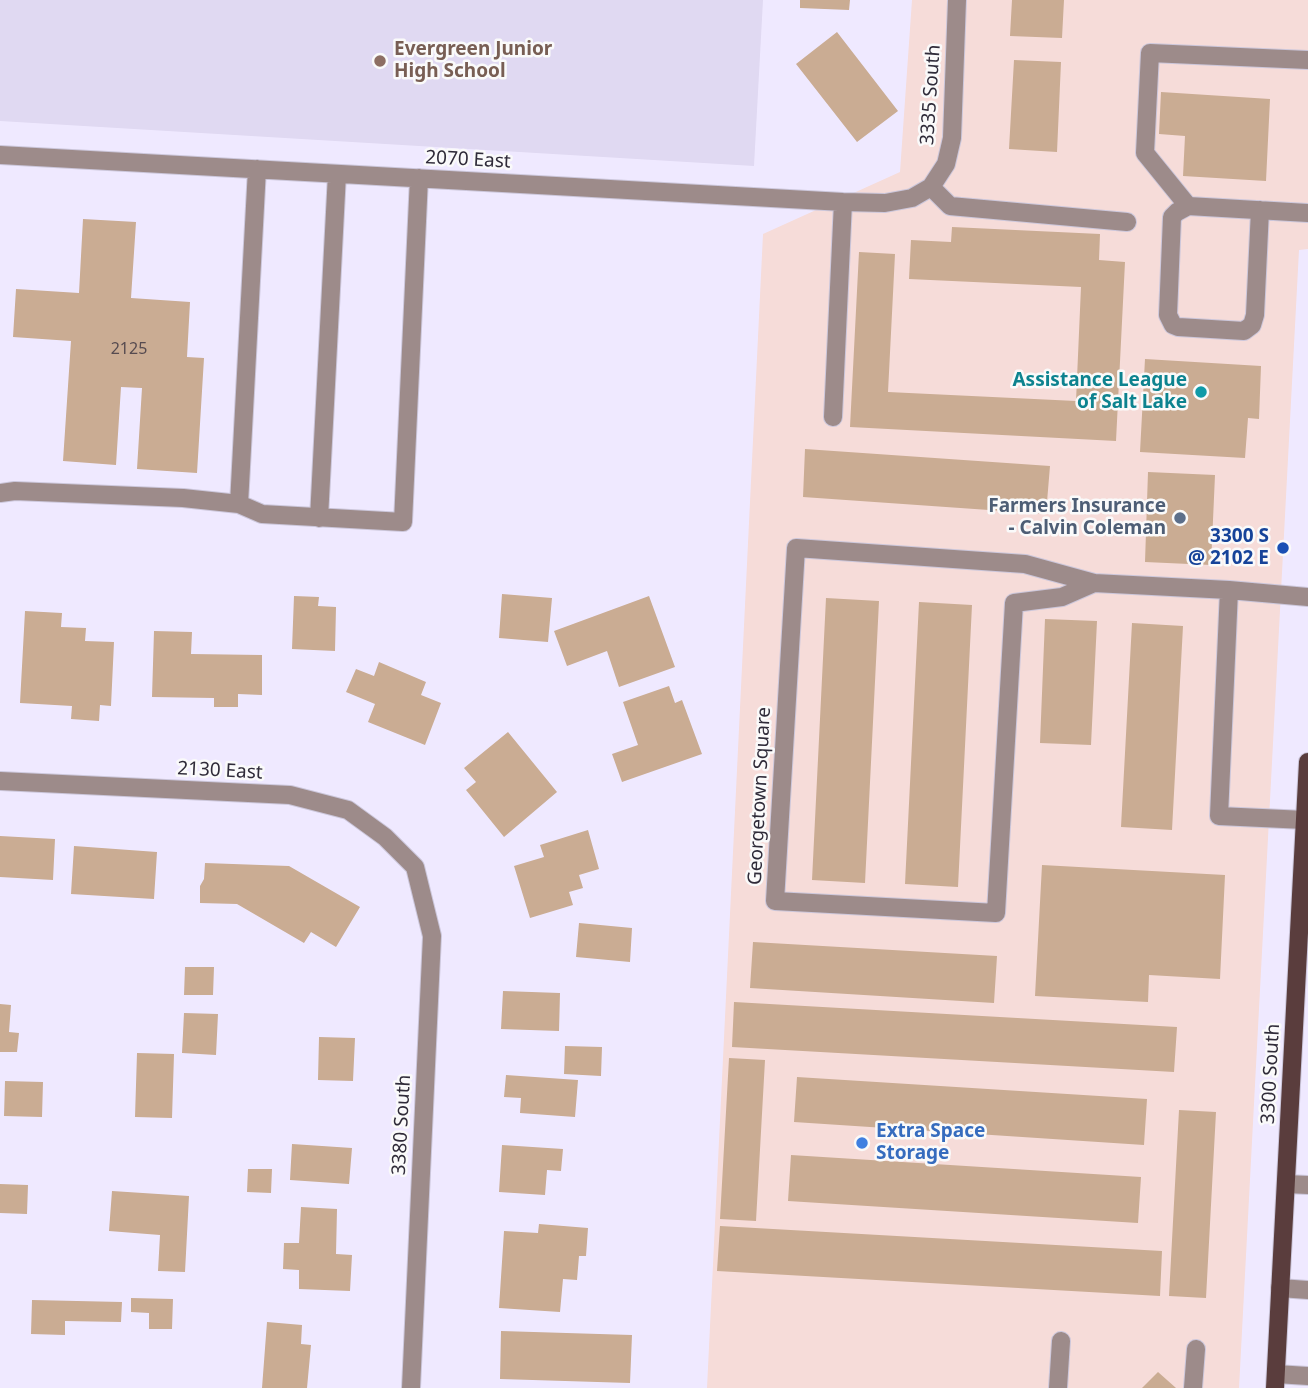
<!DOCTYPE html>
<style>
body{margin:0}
canvas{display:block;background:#efe9ff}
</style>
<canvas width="1308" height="1388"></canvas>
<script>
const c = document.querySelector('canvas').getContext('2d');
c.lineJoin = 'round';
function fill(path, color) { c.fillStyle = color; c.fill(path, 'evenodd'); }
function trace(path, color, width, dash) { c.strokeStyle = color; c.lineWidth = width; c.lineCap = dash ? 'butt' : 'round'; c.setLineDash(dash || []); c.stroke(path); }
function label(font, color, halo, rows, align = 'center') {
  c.font = font + ' "Noto Sans",sans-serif'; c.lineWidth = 5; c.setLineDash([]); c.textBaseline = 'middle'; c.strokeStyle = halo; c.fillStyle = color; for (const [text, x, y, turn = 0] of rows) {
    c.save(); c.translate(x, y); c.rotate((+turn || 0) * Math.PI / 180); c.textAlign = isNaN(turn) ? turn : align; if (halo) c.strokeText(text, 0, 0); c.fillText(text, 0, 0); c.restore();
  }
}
const commercial = new Path2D(`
 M912,0h396v249l-9,1 -60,1138h-532l56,-1154 137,-62z`);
const built = new Path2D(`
 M0,0h763l-9,166 -754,-45z`);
const building = new Path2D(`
 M800,0h50l-1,10 -49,-2z
 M1012,0h52l-2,38 -52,-2z
 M837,32l61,79 -41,31 -61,-78z
 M1014,60l47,2 -4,90 -48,-3z
 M1161,92l109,7 -4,82 -83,-5 2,-40 -26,-2z
 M83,219l53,3 -5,76 59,4 -3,55 17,1 -7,115 -60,-4 5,-81 -21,-1 -5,78 -53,-4 8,-120 -58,-4 3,-48 63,4z
 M952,227l148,7 -1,26 26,2 -9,179 -266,-14 9,-175 36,2 -7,138 188,9 5,-114 -172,-8 2,-39 40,2z
 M1145,359l116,7 -2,53 -11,-1 -3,40 -105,-6z
 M805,449l245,17 -4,48 -243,-17z
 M1148,472l67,3 -4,90 -66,-3z
 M502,594l50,4 -4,44 -49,-4z
 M294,596l25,1 -1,9 18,1 -1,44 -43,-2z
 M649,596l26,71 -56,20 -12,-36 -40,15 -13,-35z
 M826,598l53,3 -14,282 -53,-3z
 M919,602l53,3 -14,282 -53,-3z
 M25,611l37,2 -1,14 25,1 -1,13 29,1 -3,64 -11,-1 -1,16 -28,-2 1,-13 -52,-3z
 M1045,619l52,2 -6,124 -51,-2z
 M1132,623l51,3 -11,204 -51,-3z
 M154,631l38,1 -1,22 71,1v40l-24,-1v13h-24v-9l-62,-1z
 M379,662l47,20 -5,13 20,8 -16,42 -57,-23 7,-18 -29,-12 10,-23 18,7z
 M669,686l6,17 7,-3 20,54 -80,28 -10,-28 26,-9 -15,-43z
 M508,732l49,60 -53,45 -38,-47 10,-8 -12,-14z
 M588,830l11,39 -20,6 4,13 -14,4 4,13 -43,13 -16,-52 30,-9 -4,-12z
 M0,836l55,3 -2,41 -53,-3z
 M74,846l83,6 -3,47 -83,-5z
 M205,863l84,3 71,41 -24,40 -25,-15 -7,11 -67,-39 -37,-1v-17l4,-7z
 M1042,865l183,10 -5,104 -71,-4 -1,27 -113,-6z
 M579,923l53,5 -2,34 -54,-5z
 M753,942l244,14 -3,47 -244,-15z
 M185,967h29l-1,28h-29z
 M503,991l57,2 -1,38 -58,-2z
 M734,1002l443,25 -3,45 -442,-25z
 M0,1004l11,1 -2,27 10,1 -2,19h-17z
 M184,1013l34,1 -2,41 -34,-2z
 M319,1037l36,1 -2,43 -35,-1z
 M565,1046l37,1 -1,29 -37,-2z
 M137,1053l37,1 -2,64 -37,-1z
 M729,1058l36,2 -9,161 -36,-2z
 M506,1075l72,5 -3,37 -55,-4 1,-15 -17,-1z
 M797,1077l350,22 -3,46 -350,-23z
 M5,1081l38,1 -1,35 -38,-1z
 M1179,1110l37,2 -10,186 -37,-2z
 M292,1144l60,4 -3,36 -59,-4z
 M502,1145l61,4 -2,22 -14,-1 -2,25 -46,-3z
 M791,1155l350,22 -3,46 -350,-22z
 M248,1169h24l-1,24 -24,-1z
 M0,1184l28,1 -1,29 -27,-1z
 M112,1191l77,5 -4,76 -27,-1 2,-36 -51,-4z
 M301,1207l36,2 -1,45 16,1 -2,36 -51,-2v-19l-16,-1 1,-26h15z
 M539,1224l49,4 -2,28h-7l-2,24 -14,-1 -3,33 -61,-4 5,-77 34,2z
 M720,1226l442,25 -2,45 -443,-25z
 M131,1298l42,1 -1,30h-23v-16l-18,-1z
 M32,1300l90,2 -1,20 -56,-1v14l-34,-1z
 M267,1322l35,3 -1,19 10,1 -4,43h-45z
 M501,1331l131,4 -2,48 -130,-4z
 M1158,1372l18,16h-34z`);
const minor = new Path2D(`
 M0,155l843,47 42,1 27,-5 19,-11 15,-23 6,-26 5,-138
 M257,169l-18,335 23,10 141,8 16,-344
 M931,187l19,19 177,16
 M1188,206l-43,-53 5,-100 158,7
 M1260,210l-5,105 -3,10 -8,6 -66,-4 -5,-2 -5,-10 4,-98 5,-5 11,-6 120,7
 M833,417l10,-215
 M0,493l15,-2 168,7 56,6
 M319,518l18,-344
 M1094,583l-32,14 -48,6 -18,310 -221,-12 21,-353 229,16 69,19 135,7 79,7
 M1229,590l-10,226 86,4
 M0,781l290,14 58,15 37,27 30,30 17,69 -21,452
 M1286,1184l22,1
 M1280,1288l28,2
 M1276,1374l32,2
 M1058,1388l3,-47
 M1193,1388l3,-39`);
const major = new Path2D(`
 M1275,1388l33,-626`);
const markers = [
 [380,61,7,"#8d6e63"],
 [1201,392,7,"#0f9aa8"],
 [1180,518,7,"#5c6f8a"],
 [1283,548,7,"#1a4fb4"],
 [862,1143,7,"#3f7fe0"]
];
const numberNames = [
 ["2125",129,349]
];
const educationNames = [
 ["Evergreen Junior",394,50],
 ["High School",394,72]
];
const streetNames = [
 ["3335 South",931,95,-86],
 ["2070 East",468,160,3],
 ["2130 East",220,771,3],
 ["Georgetown Square",760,796,-87],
 ["3300 South",1271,1074,-87],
 ["3380 South",402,1125,-87]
];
const cultureNames = [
 ["Assistance League",1187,381],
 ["of Salt Lake",1187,403]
];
const serviceNames = [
 ["Farmers Insurance",1166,507],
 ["- Calvin Coleman",1166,529]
];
const transitNames = [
 ["3300 S",1269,537],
 ["@ 2102 E",1269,559]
];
const shopNames = [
 ["Extra Space",876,1132],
 ["Storage",876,1154]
];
fill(commercial, '#f6dcd9');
fill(built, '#e0d9f2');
fill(building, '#caac93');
trace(minor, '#ccc7db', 20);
trace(major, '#ccc7db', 20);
trace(minor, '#9d8b8a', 18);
trace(major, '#5a3d3d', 18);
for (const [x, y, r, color] of markers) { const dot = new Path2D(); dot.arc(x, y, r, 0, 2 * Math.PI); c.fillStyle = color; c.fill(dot); trace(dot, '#fafafa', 2.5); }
label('16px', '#564b50', null, numberNames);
label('bold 19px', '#785e54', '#fafafa', educationNames, 'left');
label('19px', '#2f2b39', '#fafafa', streetNames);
label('bold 19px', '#0d838f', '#fafafa', cultureNames, 'right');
label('bold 19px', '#4e5e75', '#fafafa', serviceNames, 'right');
label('bold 19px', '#164399', '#fafafa', transitNames, 'right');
label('bold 19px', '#366cbe', '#fafafa', shopNames, 'left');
</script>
